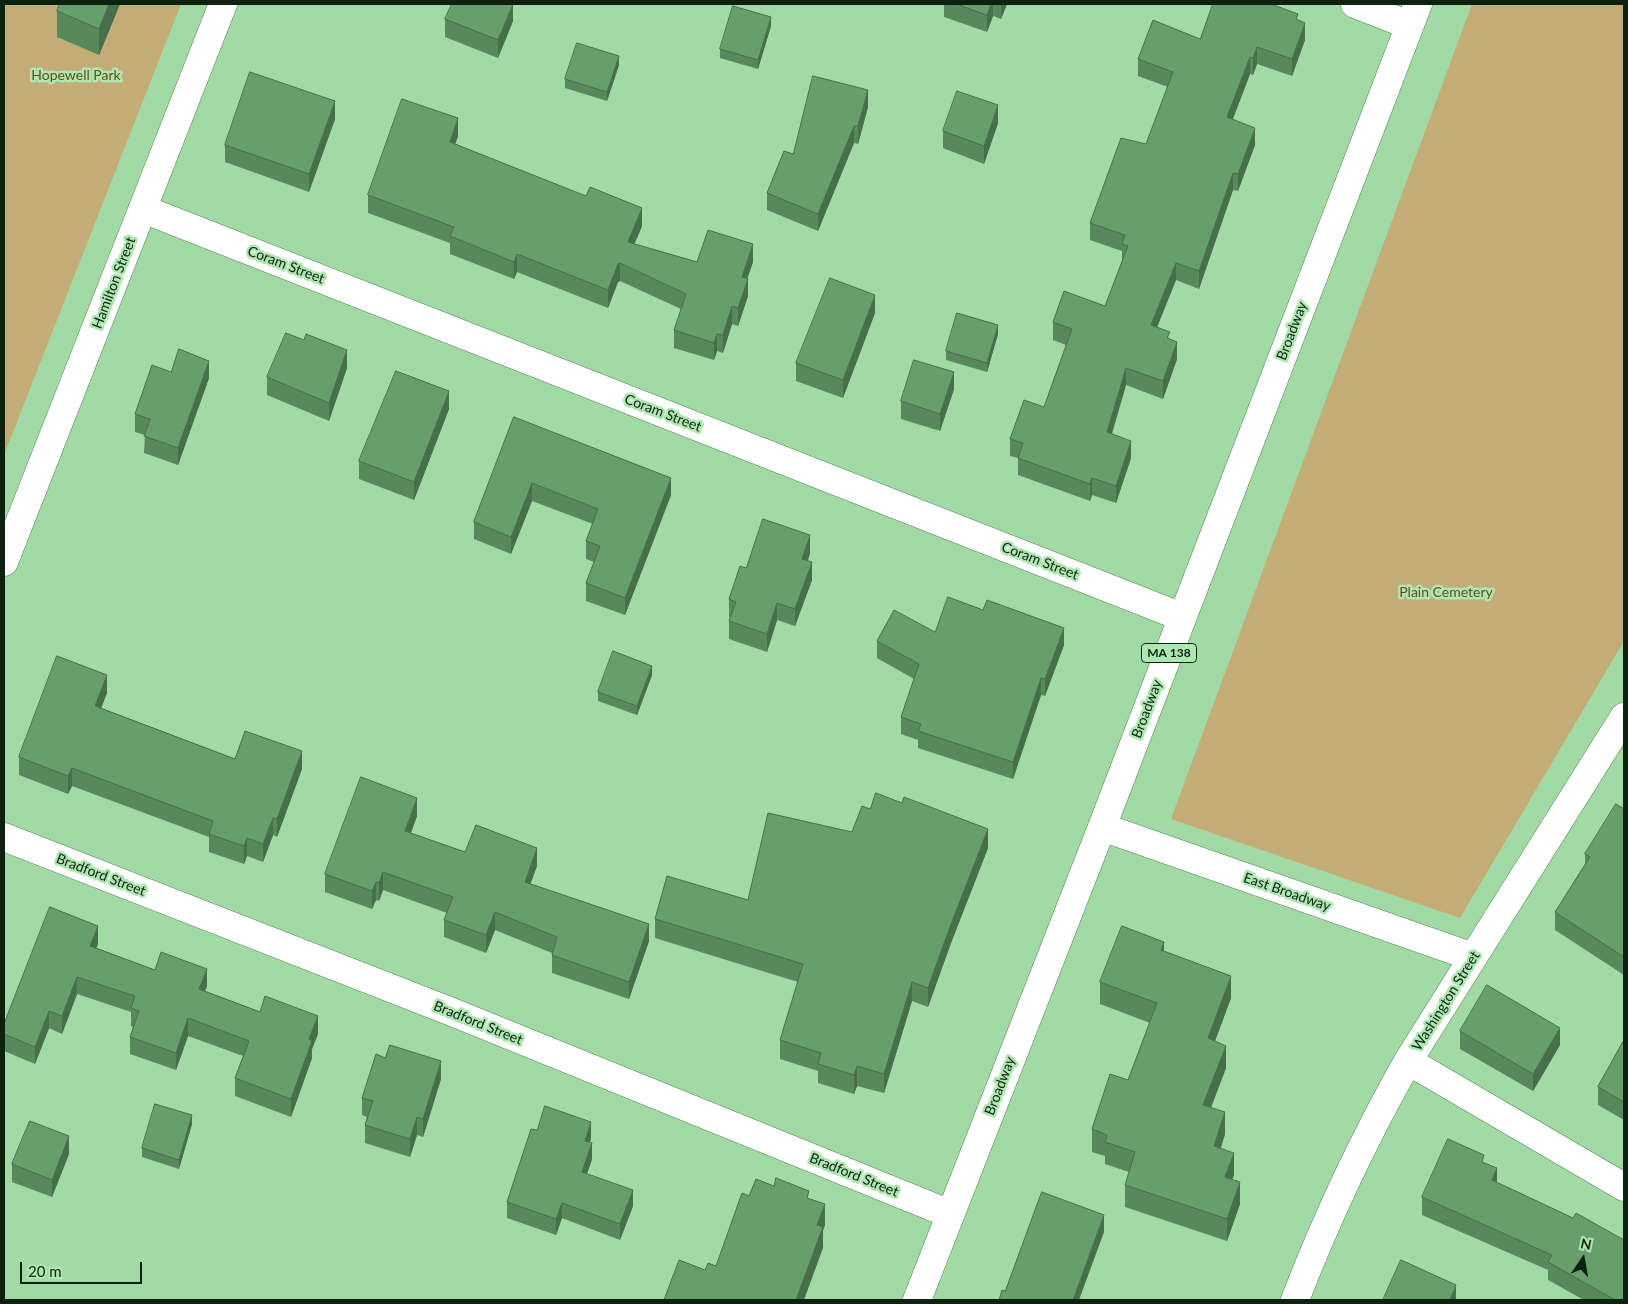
<!DOCTYPE html>
<style>
body{margin:0}
#map{position:relative;width:1628px;height:1304px;overflow:hidden;background:#a2daa5;font-family:Lato,sans-serif}
canvas{display:block}
.frame{position:absolute;inset:0;border:5px solid #0c220f;pointer-events:none}
.north{position:absolute;left:1558px;top:1234px;width:50px;height:50px;-webkit-text-stroke:4px #afe7b2;paint-order:stroke;rotate:12deg;font-size:14px;font-weight:700;line-height:20px;text-align:center;color:#0c220f}
.north::after{content:'';display:block;margin:auto;width:18px;height:22px;background:#0c220f;clip-path:polygon(50% 0,100% 100%,50% 72%,0 100%)}
.scale{position:absolute;left:20px;top:1262px;width:122px;height:22px;box-sizing:border-box;border:2px solid #0c220f;border-top:0;padding-left:6px;font-size:15px;line-height:18px;white-space:nowrap;color:#0c220f;-webkit-text-stroke:4px #afe7b2;paint-order:stroke}
</style>
<div id="map">
<canvas width="1628" height="1304"></canvas>
<div class="frame"></div>
<div class="north">N</div>
<div class="scale">20 m</div>
</div>
<script>
const c = document.querySelector('canvas').getContext('2d');
c.lineJoin = 'round';
function fill(path, color) { c.fillStyle = color; c.fill(path, 'evenodd'); }
function trace(path, color, width, dash) { c.strokeStyle = color; c.lineWidth = width; c.lineCap = dash ? 'butt' : 'round'; c.setLineDash(dash || []); c.stroke(path); }
function label(font, color, halo, rows, align = 'center') {
  c.font = font + ' Lato,sans-serif'; c.lineWidth = 5; c.setLineDash([]); c.textBaseline = 'middle'; c.strokeStyle = halo; c.fillStyle = color; for (const [text, x, y, turn = 0] of rows) {
    c.save(); c.translate(x, y); c.rotate((+turn || 0) * Math.PI / 180); c.textAlign = isNaN(turn) ? turn : align; if (halo) c.strokeText(text, 0, 0); c.fillText(text, 0, 0); c.restore();
  }
}
const green = new Path2D(`
 M4,4h177l-177,451z
 M1472,4h152v637l-164,277 -289,-99z`);
const minor = new Path2D(`
 M1355,4l54,21
 M143,209l1039,408
 M4,562l219,-558
 M1102,827l371,130
 M4,837l448,175 498,202
 M1408,1061l216,126
 M1295,1300c32,-83 70,-163 113,-239l216,-344`);
const major = new Path2D(`
 M917,1300l185,-473 316,-823`);
const wall = new Path2D(`
 M120,4l-21,51 -42,-18v-26z
 M944,4h63l-6,15 -8,-3 -6,16 -43,-15z
 M445,19l68,2 -15,37 -53,-21z
 M1298,20l7,20 -13,36 -35,-12 -4,11 -3,-1 -17,45 22,26 -17,46 -5,-1 -34,99 -23,-9 -19,47 13,12 7,20 -14,40 -37,-14 -14,49 19,24 -15,45 -24,-8 -2,6 -72,-26v-17l-8,-2v-17l34,-32 22,-62 -13,-5v-18l52,-16 17,-45v-10l-32,-11v-17l56,-79 22,-57 -30,-11v-17l62,-20z
 M771,26l-13,43 -38,-11v-9z
 M619,65l-12,36 -42,-13v-9z
 M868,107l-10,37 -4,-1 -36,88 -51,-21v-17l26,-39z
 M335,119l-26,73 -84,-30v-17z
 M998,123l-14,41 -41,-16v-17z
 M458,136l-3,8 187,82 -8,18 63,18h56l-6,17 1,17 -10,30 -6,-2 -9,29 -6,-2 -3,9 -40,-12v-18l7,-21 -61,-28 -2,1 -10,26 -91,-36 -3,7 -64,-25v-11l-82,-30v-18z
 M875,313l-32,85 -47,-17v-18z
 M998,334l-11,38 -41,-12v-9z
 M304,340l43,28 -18,53 -62,-26v-18z
 M171,372l38,6 -31,87 -34,-12 1,-18 -10,-3v-18z
 M954,389l-14,42 -39,-12v-18z
 M449,409l-35,91 -55,-21v-18z
 M514,417l157,78 -46,120 -39,-14v-18l8,-21 -8,-3v-18l7,-17 -61,-23 -21,53 -37,-15v-17z
 M810,553l-2,8 4,19 -17,46 -18,-6 -10,32 -38,-13v-18l1,-3 -1,-1v-18l17,-31z
 M935,632l129,13 -19,51 -4,-1 -28,84 -95,-31v-8l-17,-6v-17l13,-38 -37,-21v-17z
 M652,675l-15,40 -39,-14v-9z
 M107,693l-6,15 134,51 67,10 -25,68 -4,-2 -10,27 -16,-6 -3,8 -35,-12v-15l-137,-51 -4,8 -49,-19v-18z
 M870,809l118,39 -37,95 -23,64 -16,-6 -28,92 -27,-7 -3,8 -36,-11v-12l-38,-12v-19l18,-58 -143,-44v-19l93,-19 104,-68z
 M1624,809v166l-69,-45v-18l30,-48v-10z
 M417,816l-6,17 54,19 72,14 -7,18 119,57 -20,58 -77,-26v-20l-57,-23 -9,23 -42,-16v-17l3,-7 -64,-23 -4,11 -3,-1 -4,9 -47,-17v-18z
 M98,944l-2,4 59,22 52,16 -2,5 113,43 -6,15v9l-21,59 -56,-21v-18l8,-22 -55,-20 -12,34 -46,-16v-17l3,-10 -2,-1v-14l-54,-18 -15,40 -13,-6 -14,36 -31,-13v-27z
 M1164,951l67,47 -16,43 11,27 -15,40 14,26 -4,14 13,27 -2,4 8,25 -13,37 -102,-34v-22l4,-13 -24,-8v-8l-13,-4v-23l36,-49 22,-57 -50,-19v-22z
 M1460,1031l100,14 -27,46 -73,-42z
 M1624,1040v80l-26,-15v-18z
 M441,1079l-18,58 -6,-2 -7,22 -45,-14v-18l2,-8 -5,-2v-17z
 M192,1124l-13,45 -37,-12v-9z
 M537,1130l54,8 -1,4 2,17 -5,15 46,32 -13,34 -58,-22 -6,17 -49,-17v-16z
 M69,1154l-17,43 -40,-15v-18z
 M1484,1163l13,20 127,117h-40l-36,-20v-10l-126,-55v-18z`);
const shadedWall = new Path2D(`
 M109,4h11l-21,51v-26z
 M513,4v17l-15,37v-18z
 M991,4h2v12l-6,16v-17z
 M1001,4h6l-6,15z
 M771,17v9l-13,43v-9z
 M1305,23v17l-13,36v-17z
 M1257,47v17l-4,11v-17z
 M619,56v9l-12,36v-9z
 M1250,57v17l-23,60v-17z
 M868,90v17l-10,37v-18z
 M335,101v18l-26,73v-18z
 M998,105v18l-14,41v-18z
 M458,118v18l-8,23v-17z
 M854,126v17l-36,88v-17z
 M1255,128v17l-17,46v-17z
 M1233,173v17l-34,99v-18z
 M642,208v18l-14,34v-18z
 M753,244v18l-11,32v-17z
 M517,254v18l-3,7v-17z
 M620,263v18l-2,1 -10,26v-18l10,-26z
 M1176,263v17l-25,62v-17z
 M748,279v17l-10,30v-18z
 M875,295v18l-32,85v-18z
 M732,306v18l-9,29v-18z
 M998,325v9l-11,38v-9z
 M717,334v17l-3,9v-17z
 M1177,342v17l-14,40v-18z
 M347,350v18l-18,53v-18z
 M209,361v17l-31,87v-17z
 M1126,368v17l-19,64v-17z
 M954,372v17l-14,42v-17z
 M449,391v18l-35,91v-18z
 M1131,441v17l-15,45v-17z
 M671,478v17l-46,120v-17z
 M1092,478v17l-2,6v-17z
 M532,483v18l-21,53v-17z
 M810,535v18l-8,23v-17z
 M812,562v18l-17,46v-17z
 M777,603v17l-10,32v-18z
 M1064,628v17l-19,51v-17z
 M652,666v9l-15,40v-9z
 M107,675v18l-12,31v-18z
 M1041,678v17l-28,84v-17z
 M302,751v18l-25,68v-18z
 M72,768v18l-4,8v-18z
 M417,798v18l-12,33v-18z
 M273,818v17l-10,27v-18z
 M988,829v19l-37,95 -23,64v-19l23,-64z
 M247,838v18l-3,8v-18z
 M537,848v18l-12,33v-17z
 M383,872v18l-4,11v-18z
 M376,882v18l-4,9v-18z
 M495,912v18l-9,23v-18z
 M649,924v17l-20,58v-17z
 M98,926v18l-8,20v-18z
 M1164,942v22l-3,-14z
 M207,969v17l-8,20v-17z
 M1231,976v22l-23,62v-22z
 M77,977v17l-15,40v-18z
 M912,982v19l-28,92v-19z
 M49,1011v17l-14,36v-17z
 M318,1016v18l-6,15v9l-21,59v-18l18,-60z
 M188,1018v18l-12,34v-17z
 M1560,1028v17l-27,46v-17z
 M1226,1046v22l-23,59v-22z
 M441,1061v18l-18,58v-18z
 M857,1066v20l-3,8v-19z
 M1225,1112v22l-11,34v-22z
 M192,1115v9l-13,45v-9z
 M417,1117v18l-7,22v-18z
 M591,1122v16l-6,19v-16z
 M69,1136v18l-17,43v-17z
 M592,1143v16l-10,29v-16z
 M1234,1153v22l-9,24v-22z
 M1497,1168v18l-5,-6z
 M1240,1182v22l-13,37v-22z
 M633,1190v16l-13,34v-16z
 M562,1203v15l-6,17v-16z
 M825,1204v21l-2,6v17l-19,52h-8l21,-75z
 M1104,1215v17l-25,68h-6z
 M1456,1285v15h-6z`);
const building = new Path2D(`
 M60,4h49l-10,25 -42,-18z
 M452,4h61l-15,36 -53,-21z
 M957,4h34l-4,11z
 M1213,4h58l27,10 -2,5 9,4 -13,36 -35,-12 -4,11 -3,-1 -23,60 28,11 -17,46 -5,-1 -34,98 -23,-8 -25,62 19,7 -3,6 10,4 -14,39 -37,-13 -19,64 24,9 -15,45 -24,-8 -2,6 -72,-26 5,-15 -13,-4 14,-39 20,7 28,-78 -19,-7 11,-31 41,15 23,-60 -6,-2 3,-9 -35,-12 31,-85 25,6 27,-72 -35,-13 15,-39 47,19z
 M733,6l38,11 -13,43 -38,-11z
 M577,43l42,13 -12,36 -42,-13z
 M250,72l85,29 -26,73 -84,-29z
 M813,76l55,14 -10,36h-4l-36,88 -51,-21 17,-42 9,3z
 M957,91l41,14 -14,41 -41,-15z
 M402,99l56,19 -8,24 136,54 4,-9 52,21 -14,34 69,20 11,-32 45,14 -11,33 6,2 -10,29 -6,-2 -9,29 -6,-1 -3,9 -40,-13 12,-36 -66,-31 -2,1 -10,26 -91,-36 -3,8 -64,-26 4,-9 -86,-32z
 M830,278l45,17 -32,85 -47,-17z
 M957,313l41,12 -11,38 -41,-12z
 M286,333l18,7 2,-6 41,16 -18,53 -62,-26z
 M179,349l30,12 -31,87 -34,-12 6,-17 -15,-5 17,-49 19,7z
 M914,360l40,12 -14,42 -39,-13z
 M396,371l53,20 -35,91 -55,-21z
 M514,417l157,61 -46,120 -39,-15 14,-37 -14,-5 12,-32 -66,-26 -21,54 -37,-15z
 M763,519l47,16 -8,24 10,3 -17,47 -18,-6 -10,31 -38,-13 7,-19 -7,-3 11,-33 6,2z
 M948,597l35,13 4,-10 77,28 -19,51 -4,-1 -28,84 -95,-31 3,-7 -20,-7 18,-53 -42,-23 17,-31 41,22z
 M613,651l39,15 -15,40 -39,-14z
 M57,656l50,19 -12,31 140,53 10,-28 57,20 -25,68 -4,-1 -10,26 -16,-6 -3,8 -35,-12 4,-13 -141,-53 -4,8 -49,-19z
 M361,777l56,21 -12,33 60,21 11,-27 61,23 -12,34 124,42 -20,58 -77,-27 5,-18 -62,-25 -9,23 -42,-15 9,-23 -70,-25 -4,11 -3,-1 -4,9 -47,-17z
 M876,793l26,10 2,-6 84,32 -37,95 -23,64 -16,-6 -28,92 -27,-8 -3,9 -36,-11 3,-11 -41,-13 23,-76 -148,-45 12,-43 81,24 20,-87 84,19 10,-26 8,3z
 M1616,804l8,5v148l-69,-45 35,-55 -5,-3z
 M50,907l48,19 -8,20 65,24 6,-18 46,17 -8,20 61,23 5,-16 53,20 -9,23 3,2 -21,58 -56,-21 14,-37 -61,-23 -12,35 -46,-16 9,-26 -8,-3 4,-12 -58,-19 -15,39 -13,-5 -14,36 -31,-13v-10z
 M1122,926l42,16 -3,8 70,26 -23,62 18,8 -23,59 22,7 -11,34 20,7 -9,24 15,5 -13,37 -102,-34 10,-33 -30,-10 2,-7 -15,-6 18,-55 18,6 29,-77 -57,-21z
 M1487,985l73,43 -27,46 -73,-43z
 M1624,1040v62l-26,-15z
 M390,1045l51,16 -18,58 -6,-2 -7,22 -45,-14 8,-24 -11,-3 14,-44 9,4z
 M155,1104l37,11 -13,45 -37,-12z
 M545,1106l46,16 -6,19 7,2 -10,29 51,18 -13,34 -58,-21 -6,16 -49,-17 24,-73 6,1z
 M30,1121l39,15 -17,44 -40,-16z
 M1448,1139l36,16 -2,7 15,6 -5,12 81,38 3,-5 48,27v60h-9l-67,-38 4,-7 -130,-58z
 M776,1178l33,13 -2,7 18,6 -8,21 6,2 -27,73h-132l15,-40 26,10 3,-7 8,3 26,-73 7,3 7,-17 18,7z
 M1042,1192l62,23 -31,85h-74l3,-10 3,1z
 M1401,1260l55,25 -6,15h-67z`);
const shields = [
 [1169,653,55]
];
const shieldNames = [
 ["MA 138",1169,653]
];
const parkNames = [
 ["Hopewell Park",76,75],
 ["Plain Cemetery",1446,592]
];
const streetNames = [
 ["Coram Street",286,265,21],
 ["Hamilton Street",114,283,-69],
 ["Broadway",1292,331,-69],
 ["Coram Street",663,413,21],
 ["Coram Street",1040,561,21],
 ["Broadway",1147,709,-69],
 ["Bradford Street",101,875,21],
 ["East Broadway",1287,892,19],
 ["Washington Street",1446,1001,-58],
 ["Bradford Street",478,1023,22],
 ["Broadway",1000,1086,-69],
 ["Bradford Street",854,1175,22]
];
fill(green, '#c4ac77');
trace(minor, '#508554', 29);
trace(major, '#508554', 29);
trace(minor, '#fff', 28);
trace(major, '#fff', 28);
fill(wall, '#58895c');
fill(shadedWall, '#476f4b');
fill(building, '#669f6b');
trace(building, '#476f4b', 1);
for (const [x, y, w] of shields) { const box = new Path2D(); box.roundRect(x - w / 2, y - 9.5, w, 19, 4); c.fillStyle = '#afe7b2'; c.fill(box); trace(box, '#0c220f', 1); }
label('bold 12px', '#0c220f', null, shieldNames);
label('14px', '#634d16', '#afe7b2', parkNames);
label('14px', '#0c220f', '#afe7b2', streetNames);
</script>
